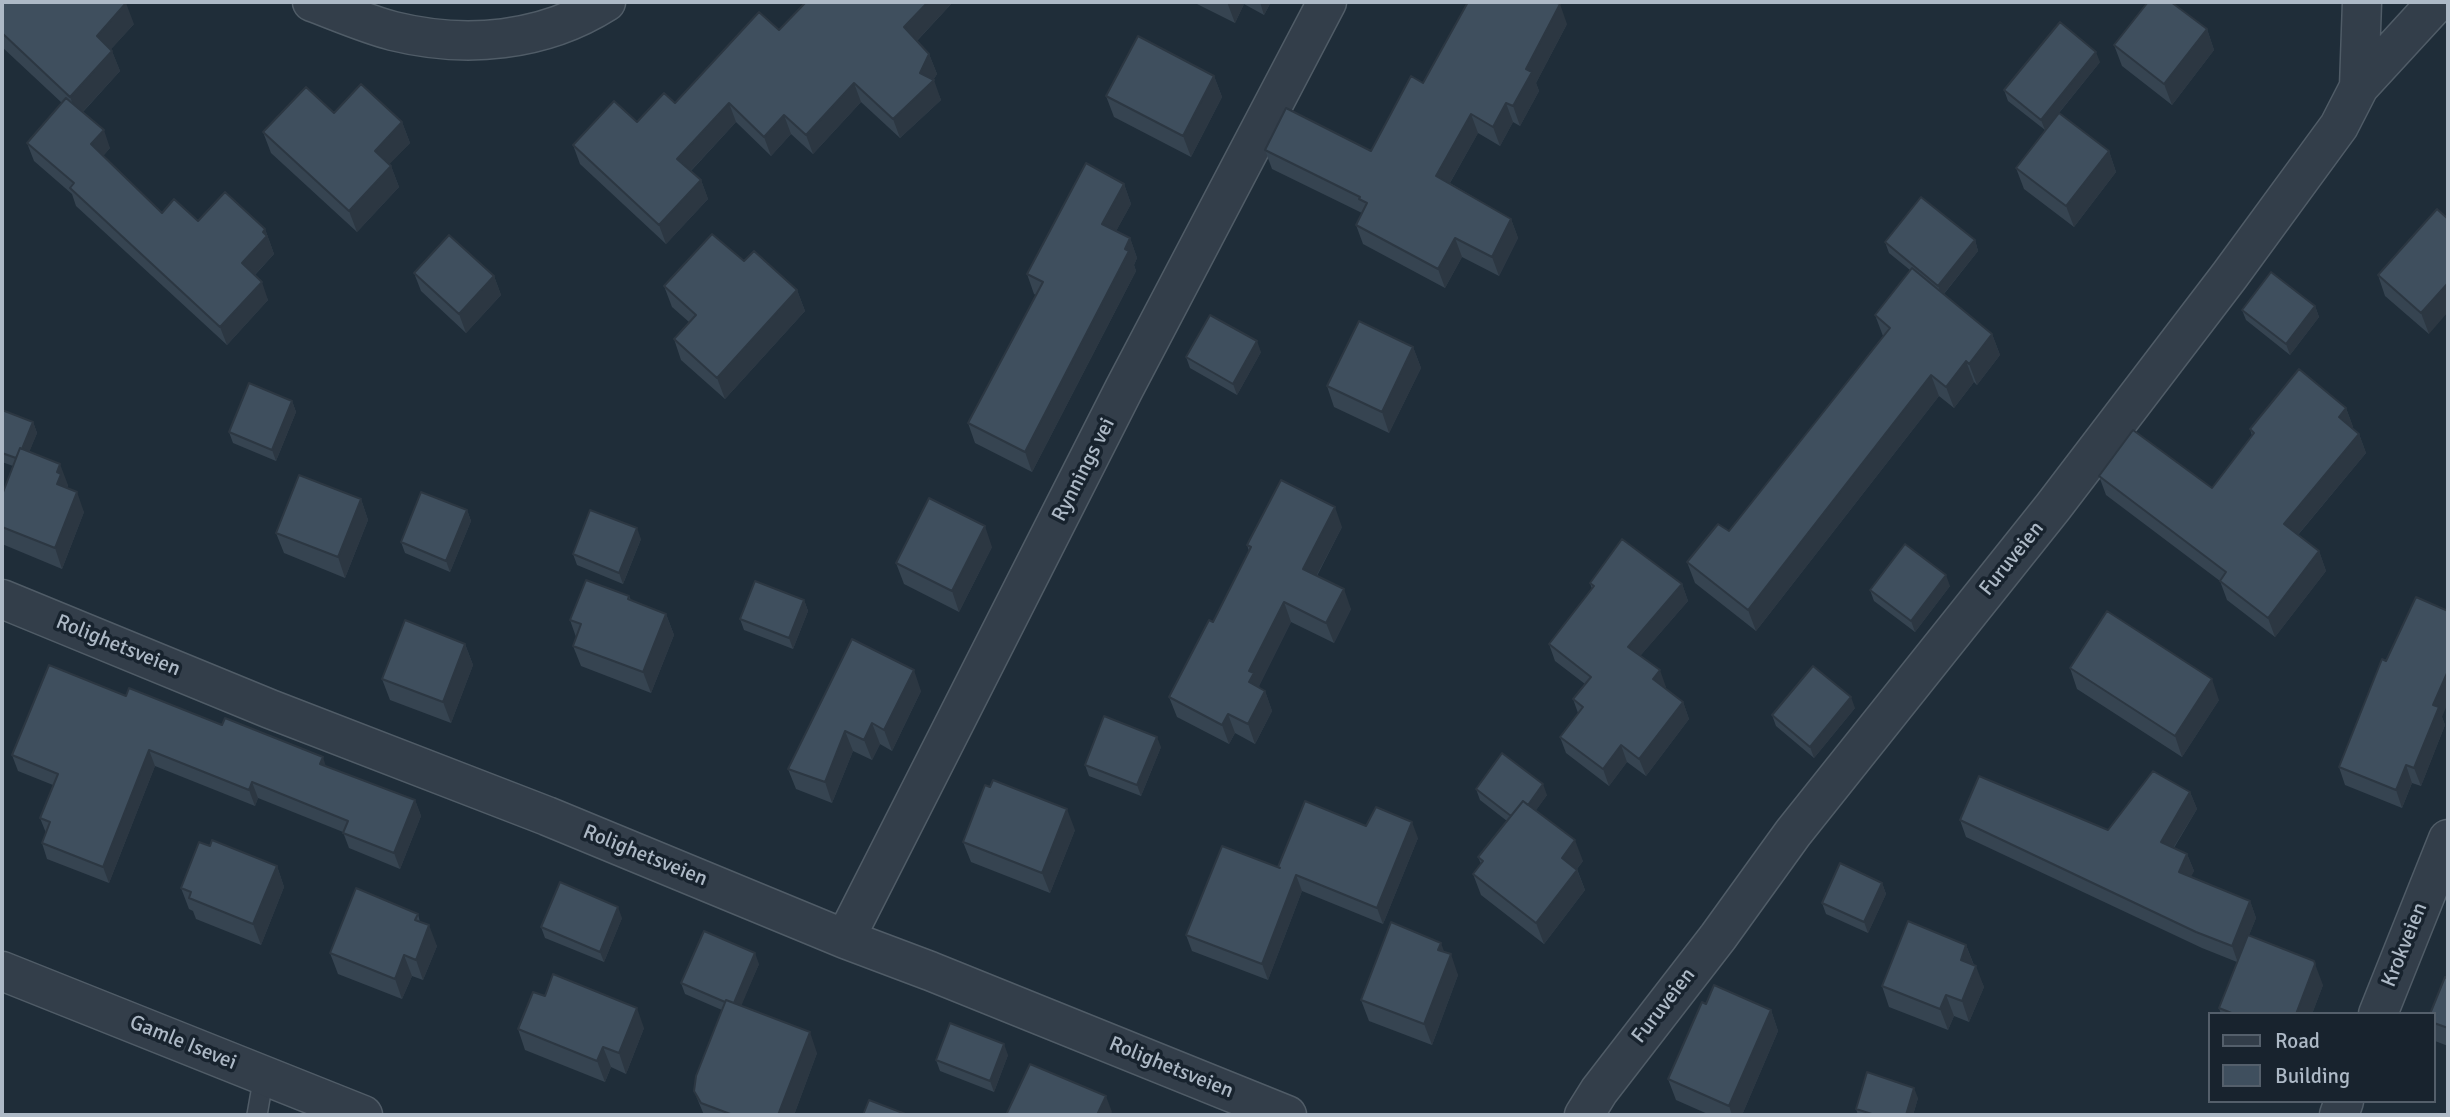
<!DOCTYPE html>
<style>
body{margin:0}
#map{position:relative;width:2450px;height:1117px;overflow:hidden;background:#1f2d39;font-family:Signika,sans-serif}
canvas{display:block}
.frame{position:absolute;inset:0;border:4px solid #adb9c6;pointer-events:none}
.legend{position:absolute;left:2208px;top:1012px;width:228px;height:91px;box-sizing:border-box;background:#18232e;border:2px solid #545f6b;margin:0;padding:9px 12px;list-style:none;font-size:21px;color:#adb9c6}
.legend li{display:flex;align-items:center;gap:14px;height:35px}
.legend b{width:35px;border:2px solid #545f6b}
</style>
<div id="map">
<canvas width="2450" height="1117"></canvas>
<div class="frame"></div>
<ul class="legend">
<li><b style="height:9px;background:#333e4a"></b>Road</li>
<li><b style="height:19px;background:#3f4f5e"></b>Building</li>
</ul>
</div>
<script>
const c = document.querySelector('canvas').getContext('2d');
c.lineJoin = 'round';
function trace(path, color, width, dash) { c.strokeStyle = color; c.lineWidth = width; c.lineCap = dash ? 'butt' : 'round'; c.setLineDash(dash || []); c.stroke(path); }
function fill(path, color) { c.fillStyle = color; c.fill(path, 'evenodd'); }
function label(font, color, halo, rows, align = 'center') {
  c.font = font + ' Signika,sans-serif'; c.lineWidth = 7; c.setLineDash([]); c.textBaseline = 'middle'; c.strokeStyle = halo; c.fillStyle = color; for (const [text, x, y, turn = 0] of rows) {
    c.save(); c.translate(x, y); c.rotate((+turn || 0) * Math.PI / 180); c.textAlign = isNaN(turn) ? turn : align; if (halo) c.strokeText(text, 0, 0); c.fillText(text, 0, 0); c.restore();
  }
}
const lane = new Path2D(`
 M257,1115l7,-40`);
const street = new Path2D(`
 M312,2c27,10 54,22 81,29 73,18 150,11 213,-29
 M2359,87l3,-85
 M2,599l268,110 277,107 298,123 85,32 357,144
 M845,939l279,-550 203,-387
 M2,971l361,144
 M2378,1014l70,-175
 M1584,1115l15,-24 119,-154 75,-104 260,-326 177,-232 109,-149 20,-39 78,-85
 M2339,1115l5,-14`);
const wall = new Path2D(`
 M2,2l132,22 -23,25 9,22 -37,41 27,36 -7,8 59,57 36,8 67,8 9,25 -19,21 13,25 -41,45 -151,-139 -4,-12 -38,-33 -7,-18 35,-40 -60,-56z
 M953,2l-36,39 12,13 8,20 -4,6 8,20 -41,38 -39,-36 -48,52 -22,-20 -20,22 -35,-34 -45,49 10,9 7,19 -42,45 -86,-80 -7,-19 64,-23 38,-19 104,-73z
 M1193,2h78l-7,13 -20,-11 -9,19z
 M1567,24l-31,59 3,8 -19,35 -7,-4 -13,24 -22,-13 -28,50 61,36 7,19 -19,38 -37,-19 -17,31 -82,-44 -7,-19 6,-12 -90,-44 -7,-19 106,1 52,-68z
 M2207,29l7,21 -42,55 -50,-39 -8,-21z
 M2100,62l-41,51 50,38 7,21 -42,55 -50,-38 -8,-21 29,-38 -37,-29 -4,-11z
 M1214,76l8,21 -31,60 -77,-40 -8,-21z
 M334,113l68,9 8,21 -21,21 2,2 8,21 -42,45 -86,-79 -8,-21z
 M1124,184l7,20 -15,27 14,7 7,20 -3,7 2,6 -104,201 -57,-29 -7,-20 68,-128 -2,-1 -7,-20z
 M2437,209l-8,125 -44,-38 -7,-21z
 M1975,240l3,11 -34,43 48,40 8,21 -23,30 -3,-3 -20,26 -15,-12 -183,235 -61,-48 -8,-21 42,-31 154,-195 -8,-21 35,-45 -21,-17 -4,-11z
 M744,261l53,29 8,21 -80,88 -44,-39 -7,-21 15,-17 -17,-15 -8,-21z
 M414,273l80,3 7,19 -35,38 -45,-42z
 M2315,306l4,11 -29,38 -44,-35 -4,-10z
 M1413,347l8,21 -32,65 -55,-26 -7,-21z
 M1261,352l-24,43 -47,-27 -4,-11z
 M292,401l4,11 -20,49 -43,-18 -4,-11z
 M2346,408l7,19 -1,1 7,6 7,19 -68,82 21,16 7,20 -51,66 -48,-37 -7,-19 -114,-86 -7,-19 113,12 40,-52 -2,-7z
 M2,410l31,12 4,11 -8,19 39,33 -1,3 17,24 -22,57 -60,-25v-17l11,-61 -11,-4z
 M361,499l7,21 -23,58 -61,-25 -8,-20z
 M467,510l4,11 -21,51 -45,-19 -4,-11z
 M1342,527l-25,49 34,33 -17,34 -43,-21 -32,64 1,2 5,3 7,20 -17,33 -20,-11 -6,11 -52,-27 -8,-20 44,-75 36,-71 -2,-6z
 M641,539l-18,45 -46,-19 -4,-11z
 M992,547l-33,65 -55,-28 -8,-21z
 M1590,583l92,1 6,17 -48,55 26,31 -1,1 18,14 6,17 -43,57 -19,-14 -18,24 -43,-33 -6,-16 18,-24 -5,-14 12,-15 -30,-23 -6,-17 43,-55z
 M1950,586l-35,46 -41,-31 -4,-11z
 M629,596l2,4 35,14 8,21 -23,58 -70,-27 -8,-20 3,-9 -6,-17z
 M804,600l4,11 -15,38 -49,-19 -4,-11z
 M852,639l69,52 -29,60 -12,-7 -8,16 -19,-9 -21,52 -36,-14 -8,-20z
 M465,644l8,21 -22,58 -61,-23 -8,-21z
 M2070,668l149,32 -37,57 -105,-68z
 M126,696l289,104 6,16 -21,53 -51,-21 -6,-16 -85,-34 -3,8 -100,-40 -46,117 -62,-24 -5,-16 4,-10 -6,-15 13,-33 -35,-14 -6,-16z
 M1855,708l-41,50 -38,-32 -4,-11z
 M2442,717l3,8 -24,61 -9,-3 -10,25 -57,-23 -6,-18z
 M1161,747l-20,49 -52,-20 -4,-11z
 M1476,789l71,6 -11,15 47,51 -6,8 8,21 -41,54 -63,-49 -8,-21 8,-10 -3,-7 29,-36 -27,-21z
 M2190,792l7,17 -23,39 13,6 7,17 -4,6 60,24 6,17 -7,17 74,50 -11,29h-91l-2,-6 18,-46 -35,-14 -236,-111 -6,-17 148,10z
 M1366,826l52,12 -35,86 -81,-33 -34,89 -76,-29 -6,-16 92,-67z
 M1075,830l-25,63 -79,-31 -8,-20z
 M210,846l67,20 7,21 -23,58 -65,-26 -3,-8 -4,-2 -8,-21z
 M1882,883l4,11 -18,39 -42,-19 -4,-11z
 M418,914l2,8 17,24 -14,34 -11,-4 -10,23 -64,-25 -8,-21z
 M622,918l-18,44 -59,-24 -4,-11z
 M1966,945l8,20 10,22 -15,35 -15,-6 -6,14 -59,-23 -7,-21z
 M1445,952l13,23 -26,70 -63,-24 -8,-21z
 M759,964l-18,41 76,48 -23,62h-90l-10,-24 28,-81 -37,-16 -4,-11z
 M2448,978v68l-13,-5 -1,-2v-25z
 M545,996l99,32 -18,46 -15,-7 -6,15 -80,-32 -7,-21z
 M1706,1004l65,6 7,21 -36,84h-32l-34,-15 -8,-21z
 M1008,1055l-14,37 -54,-21 -4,-11z
 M1918,1098l-5,17h-55l-2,-6z`);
const shadedWall = new Path2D(`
 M928,2h25l-42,45 -7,-20z
 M1227,2h16l1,2 -9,19z
 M1260,2h11l-7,13z
 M126,3l8,21 -30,33 -7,-21z
 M1560,4l7,20 -31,59 3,8 -19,35 -7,-20 13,-37z
 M2207,29l7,21 -42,55 -8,-21z
 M112,51l8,20 -42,46 -8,-20z
 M2096,52l4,10 -55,68 -4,-10z
 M929,54l8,20 -5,8 2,-2 7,20 -41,38 -7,-19z
 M1214,76l8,21 -31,60 -8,-21z
 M854,83l7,19 -48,52 -7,-19z
 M729,103l7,19 -52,56 -7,-19z
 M1506,103l7,19 -13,24 -7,-19z
 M1471,114l7,19 -35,62 -7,-19z
 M784,115l7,19 -20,22 -7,-19z
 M402,122l8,21 -28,29 -7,-21z
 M104,130l6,18 -12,14 -7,-18z
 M2109,151l7,21 -42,55 -8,-21z
 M391,166l8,21 -42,45 -8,-21z
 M701,180l7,19 -42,45 -7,-19z
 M1124,184l7,20 -22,40 -7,-20z
 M1511,219l7,19 -19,38 -7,-19z
 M265,229l9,25 -25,27 -7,-18z
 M1130,238l7,20 -3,7 2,6 -104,201 -7,-20z
 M1455,238l7,19 -17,31 -7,-19z
 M1975,240l3,11 -36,45 -4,-10z
 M494,276l7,19 -35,38 -7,-19z
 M262,282l6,18 -41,45 -7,-18z
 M2448,283v29l-19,22 -8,-21z
 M797,290l8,21 -80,88 -8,-21z
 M2315,306l4,11 -29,38 -4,-11z
 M1992,334l8,21 -23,30 -8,-21z
 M1257,341l4,11 -24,43 -4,-11z
 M1413,347l8,21 -32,65 -7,-21z
 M1966,361l8,21 -20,26 -8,-21z
 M1931,375l8,21 -183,235 -8,-21z
 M292,401l4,11 -20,49 -4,-11z
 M2346,408l7,19 -7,9 -7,-19z
 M33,422l4,11 -15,37 -4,-11z
 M2359,434l7,19 -75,90 -7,-19z
 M60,464l8,21 -2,4 -9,-5v-12z
 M77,492l7,20 -22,57 -7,-21z
 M361,499l7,21 -23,58 -7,-21z
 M1335,507l7,20 -32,61 -7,-19z
 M467,510l4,11 -21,51 -4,-11z
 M985,526l7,21 -33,65 -7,-21z
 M637,528l4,11 -18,45 -4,-11z
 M2319,551l7,20 -51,66 -7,-19z
 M1946,575l4,11 -35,46 -4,-11z
 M1682,584l6,17 -54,62 -6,-16z
 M1344,589l7,20 -17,34 -8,-20z
 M804,600l4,11 -15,38 -4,-11z
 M1284,602l7,20 -32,64 2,7 -12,-11v-11z
 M666,614l8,21 -23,58 -8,-21z
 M465,644l8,21 -22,58 -8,-21z
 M914,670l7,21 -29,60 -8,-21z
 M1660,670l6,17 -7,9 -6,-17z
 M2448,671v32l-6,14 3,8 -24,61 -7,-18 19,-63z
 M2212,679l7,21 -37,57 -7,-21z
 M1265,691l7,20 -17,33 -7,-20z
 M1851,697l4,11 -41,50 -4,-11z
 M1683,702l6,17 -43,57 -7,-17z
 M1228,714l7,19 -6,11 -7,-19z
 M872,723l8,21 -8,16 -8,-20z
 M845,731l8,20 -21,52 -7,-21z
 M1157,737l4,10 -20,49 -4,-11z
 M1621,745l6,17 -18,24 -6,-17z
 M149,750l6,16 -46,117 -6,-16z
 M323,757l5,16 -8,-9z
 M2406,765l6,18 -10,25 -6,-18z
 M252,782l6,16 -3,8 -6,-16z
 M1543,784l4,11 -26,36 -4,-11z
 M2190,792l7,17 -30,49 -6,-16z
 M415,800l6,16 -21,53 -6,-16z
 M1067,809l8,21 -25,63 -8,-20z
 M1412,822l6,16 -35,86 -6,-16z
 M1575,840l8,21 -14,18 -7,-21z
 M2187,854l7,17 -9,18 -6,-17z
 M277,866l7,21 -23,58 -8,-21z
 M1577,870l8,20 -41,54 -8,-21z
 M1296,875l6,16 -34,89 -6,-16z
 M1882,883l4,11 -18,39 -4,-11z
 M2250,901l6,17 -18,45 -6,-17z
 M618,907l4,11 -18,44 -4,-10z
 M429,925l8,21 -14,34 -7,-20z
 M1441,943l7,19 3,-8 7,21 -26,70 -8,-21 14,-74z
 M1966,945l8,21 -13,-6z
 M755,953l4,11 -22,52 -4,-11z
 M404,955l8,21 -10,23 -7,-20z
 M2315,964l8,21 -11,29h-16z
 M1976,966l8,21 -15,35 -7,-21z
 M1946,995l8,21 -6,14 -8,-21z
 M637,1008l7,20 -18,46 -7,-21z
 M1771,1010l7,21 -36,84h-10l-3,-9z
 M810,1032l7,21 -23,62h-16z
 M1004,1044l4,11 -14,37 -4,-11z
 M603,1047l8,20 -6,15 -8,-21z
 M1914,1088l4,10 -5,17h-7z
 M1106,1096l6,16 -2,3h-13z`);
const building = new Path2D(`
 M2,2h123l1,1 -29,33 15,15 -42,46 -68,-64z
 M806,2h122l-24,25 25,27 -9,19 14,7 -41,39 -39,-36 -48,52 -22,-20 -20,22 -35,-34 -52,56 24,21 -42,45 -86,-80 41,-44 23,21 27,-29 11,10 84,-91 20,18z
 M1468,2h87l5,2 -34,65 6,3 -19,34 -7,-3 -13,24 -22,-13 -35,62 75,43 -19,38 -37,-19 -17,31 -82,-44 11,-22 -8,-4 1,-2 -95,-47 21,-42 85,43 40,-75 12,7z
 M2148,2h23l36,27 -43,55 -50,-39z
 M2060,22l36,30 -55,68 -37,-30z
 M1138,36l76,40 -31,60 -77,-40z
 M361,84l41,38 -27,29 16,15 -42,45 -86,-79 43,-45 28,26z
 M66,98l38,32 -13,14 71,69 12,-14 24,22 27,-29 40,37 -2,3 4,4 -25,27 20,19 -42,45 -150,-139 4,-5 -47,-40z
 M2059,113l50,38 -43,55 -50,-38z
 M1086,163l38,21 -22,40 28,14 -5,11 4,2 -104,201 -57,-29 75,-141 -16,-8z
 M1921,197l54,43 -37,46 -53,-44z
 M2437,209l11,10v64l-27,30 -43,-38z
 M712,234l32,27 10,-10 43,39 -80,88 -43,-39 22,-24 -32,-29z
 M449,235l45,41 -35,38 -45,-41z
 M1912,268l80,66 -23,30 -3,-3 -20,26 -15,-12 -183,235 -61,-48 31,-38 11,7 161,-203 -15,-13z
 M2271,272l44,34 -29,38 -44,-34z
 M1210,315l47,26 -24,43 -47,-27z
 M1359,321l54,26 -31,65 -55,-26z
 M2299,369l47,39 -7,9 20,17 -75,90 35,27 -51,67 -48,-37 6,-9 -127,-96 34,-46 79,58 42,-55 -4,-4z
 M249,383l43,18 -20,49 -43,-18z
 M2,410l31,12 -11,27 -2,-1 -4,10 -14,-5z
 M20,448l40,16 -3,8 4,2 -4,10 20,8 -22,56 -53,-21v-32z
 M299,475l62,24 -23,58 -62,-24z
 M1281,480l54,27 -32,62 41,20 -18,34 -42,-21 -35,69 5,2 -5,9 16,9 -17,33 -20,-10 -6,11 -53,-28 40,-77 4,2 38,-75 -4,-2z
 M421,492l46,18 -21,51 -45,-19z
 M929,498l56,28 -33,65 -56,-28z
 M590,510l47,18 -18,45 -46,-19z
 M1622,539l60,45 -54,63 32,23 -7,9 30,23 -44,57 -18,-14 -18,24 -43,-32 23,-30 -10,-8 18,-22 -42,-33 45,-58 -4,-3z
 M1905,544l41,31 -35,46 -41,-31z
 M586,580l43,16 -1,3 38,15 -23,58 -70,-26 8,-22 -11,-4z
 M755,581l49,19 -15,38 -49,-19z
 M2416,597l32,14v60l-15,34 6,2 -25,61 -8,-3 -10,25 -57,-23 43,-108 4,2z
 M2107,611l105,68 -37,57 -105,-68z
 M405,620l60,24 -22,58 -61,-23z
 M852,639l62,31 -30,60 -12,-7 -8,17 -19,-9 -20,51 -37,-13z
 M49,665l77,31 3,-8 93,37 3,-7 98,39 -3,7 95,36 -21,53 -51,-20 5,-12 -96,-39 -3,8 -100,-40 -46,117 -61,-24 8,-21 -10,-4 18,-44 -46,-19z
 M1813,666l38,31 -41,50 -38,-32z
 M1104,716l53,21 -20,48 -52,-20z
 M1502,753l41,31 -15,21 -5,-4 -12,15 -35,-27z
 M2153,771l37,21 -29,50 26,12 -8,18 71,29 -18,45 -36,-14 -236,-112 19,-44 129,54z
 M993,780l74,29 -25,64 -79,-31 22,-57 5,2z
 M1305,801l61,25 10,-19 36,15 -35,86 -81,-33 -34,89 -76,-29 36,-89 58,22 -2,-1z
 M1523,801l52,39 -13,18 15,12 -41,53 -63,-49 10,-13 -5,-4z
 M212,840l65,26 -24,58 -64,-26 2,-6 -10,-4 18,-46 11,4z
 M1840,863l42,20 -18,39 -42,-19z
 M560,882l58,25 -18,45 -59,-25z
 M356,888l62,26 -3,6 14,5 -13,35 -12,-5 -9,24 -65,-26z
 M1908,921l58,24 -5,15 15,6 -14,35 -16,-6 -6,14 -58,-23z
 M1391,922l50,21 -3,7 13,4 -27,70 -63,-24z
 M704,931l51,22 -21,50 -8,-3 -1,2 -44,-19z
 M2248,935l66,26 1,3 -19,50h-62l-15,-6z
 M553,974l84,34 -18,45 -16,-6 -6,14 -79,-32 15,-37 12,4z
 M2445,977l3,1v50l-14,-5v-9h-4z
 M1714,985l57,25 -42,96 -61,-27 34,-77 4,2z
 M726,1000l84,32 -32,83h-45l-32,-12 -7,-12 2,-15z
 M950,1023l54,21 -14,37 -54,-21z
 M1030,1064l76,32 -9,19h-91z
 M1867,1072l47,16 -8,27h-31l-19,-6z
 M869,1100l39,15h-45z`);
const streetNames = [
 ["Rynnings vei",1084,470,-63],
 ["Furuveien",2012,559,-51],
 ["Rolighetsveien",118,646,22],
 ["Rolighetsveien",645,856,22],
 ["Krokveien",2405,945,-68],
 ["Furuveien",1664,1006,-52],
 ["Gamle Isevei",183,1043,22],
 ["Rolighetsveien",1171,1068,22]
];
trace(lane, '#505c67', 22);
trace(street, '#505c67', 41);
trace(lane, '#333e4a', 19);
trace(street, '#333e4a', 38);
fill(wall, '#364451');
fill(shadedWall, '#2c3742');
fill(building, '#3f4f5e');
trace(building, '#2c3742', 2);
label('21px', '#adb9c6', '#18232e', streetNames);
</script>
